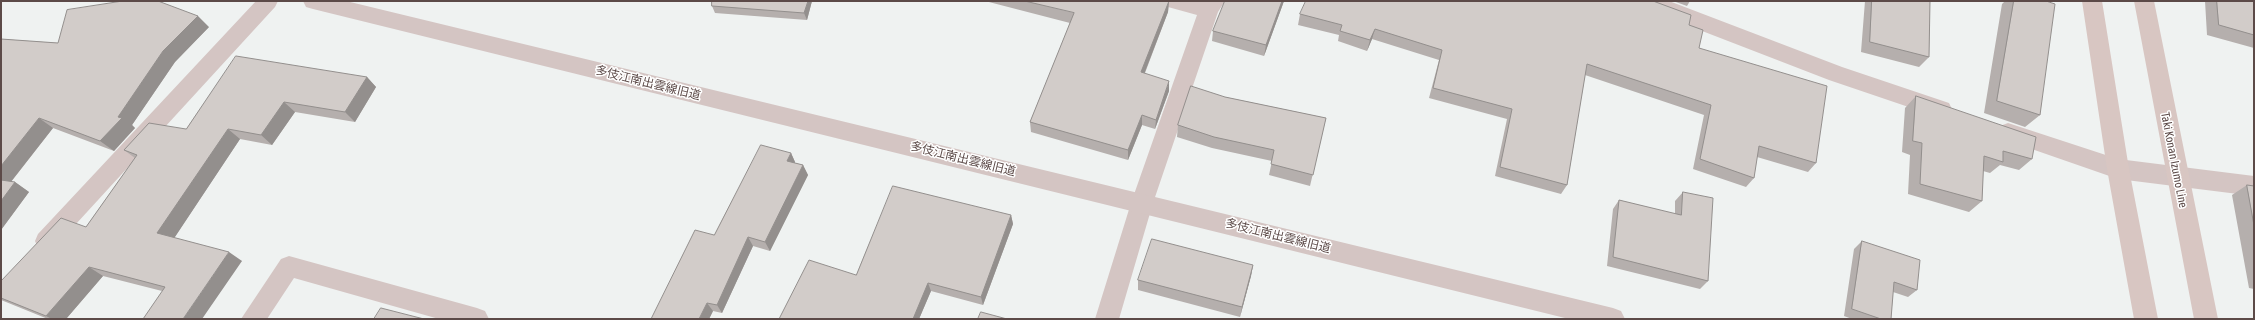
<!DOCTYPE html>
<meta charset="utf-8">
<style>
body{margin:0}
#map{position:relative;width:2255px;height:320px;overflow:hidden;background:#eff2f1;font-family:"Asap Condensed",sans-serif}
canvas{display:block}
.frame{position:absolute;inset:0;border:2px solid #5c4a48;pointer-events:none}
</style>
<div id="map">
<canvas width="2255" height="320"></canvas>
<div class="frame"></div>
</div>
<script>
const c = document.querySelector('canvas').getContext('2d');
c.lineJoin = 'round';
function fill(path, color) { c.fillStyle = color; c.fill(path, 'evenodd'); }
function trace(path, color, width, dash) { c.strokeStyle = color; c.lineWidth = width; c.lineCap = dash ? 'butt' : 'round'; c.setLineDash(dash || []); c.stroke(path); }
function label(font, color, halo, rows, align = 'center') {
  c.font = font + ' "Asap Condensed","Noto Sans JP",sans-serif'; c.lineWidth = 3; c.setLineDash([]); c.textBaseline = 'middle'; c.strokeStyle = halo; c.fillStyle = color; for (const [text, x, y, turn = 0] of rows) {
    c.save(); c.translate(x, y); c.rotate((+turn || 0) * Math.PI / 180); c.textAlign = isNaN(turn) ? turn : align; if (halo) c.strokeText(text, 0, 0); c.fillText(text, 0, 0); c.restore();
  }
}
const minor = new Path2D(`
 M256,1h22l-3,6 -221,241 -8,3 -8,-3 -3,-7 3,-7z
 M1165,1h60l-7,11 -65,191 -34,116h-24l36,-116 66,-188 -29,-8z
 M1637,1h32l173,66 107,36 3,6 -3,6 -8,3 -112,-38 -189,-73z
 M2008,123l110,36 136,17v20l-136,-17 -118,-41 -3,-6 3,-6z
 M289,256l188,52 8,3 4,8h-50l-145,-41 -27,41h-26l40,-60z`);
const tertiary = new Path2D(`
 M303,1h43l1267,307 8,3 4,8h-56l-1256,-310 -7,-2z`);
const secondary = new Path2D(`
 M2082,1h20l27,168 29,150h-24l-27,-150z
 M2134,1h20l64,318h-24z`);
const wall = new Path2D(`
 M812,1l-5,19 -92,-7 -3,-7z
 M985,1h184l-1,11 -23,61 24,18 -14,38 -13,-4 -14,35 -97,-28 -1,-10 40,-99z
 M1225,1h59l-20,55 -52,-15 1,-10z
 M1673,1h17l-3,5z
 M1865,1h65l-1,56 -10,10 -58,-15z
 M2005,1h41l-6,114 -15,12 -41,-14 18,-109z
 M2205,1h49v47l-47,-13z
 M1300,14l389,11 10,23 117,115 -8,9 -51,-15 -3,21 -8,9 -53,-18 11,-54 -119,-40 -18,110 -6,9 -66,-18 12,-57 -78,-21 10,-38 -67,-21 -5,12 -29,-10 1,-6 -41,-10z
 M209,27l-34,35 -43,63 3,3 -21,23 -61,-23 -42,54h4l14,10 -28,38v-191l57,4z
 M367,77l9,10 -21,35 -60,-10 -23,33 -32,-6 -66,99 68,23 -80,30 -59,-15 -37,43h-18l-47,-19v-19l85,-54 49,-69 -11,-8 62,-21z
 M1916,96l116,63 -13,11 -19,-5 -10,8 -7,-2 -1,30 -13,11 -61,-18 2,-39 -8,-3 3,-44z
 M1225,97l101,21 -16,68 -41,-11 3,-14 -60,-13 -35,-11 1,-12z
 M791,153l4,9v1l8,2 5,10 -38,76 -17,-5 -31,67 -9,-2 -4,8h-58l63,-84z
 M2247,185l7,1v103l-5,-1 -17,-93z
 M1683,192l25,89 -8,8 -93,-23 6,-57 6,-9 56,14v-13z
 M1011,215l2,9 -30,81 -52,-14 -12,28h-140l77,-44z
 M1862,241l55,49 -9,7 -15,-5 -2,27h-39l-8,-3 10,-67z
 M1253,265l-2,11 -11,41 -102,-27v-10z`);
const shadedWall = new Path2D(`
 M808,1h4l-5,19 -3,-7z
 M1169,1l-1,11 -27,70v-10z
 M1282,1h2l-20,55 2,-11z
 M198,16l11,11 -34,35 -43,63 3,3 -21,23 -14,-10 18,-24 45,-66z
 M1375,29l-3,10 -5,12 3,-11z
 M367,77l9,10 -21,35 -10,-10z
 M1169,81v10l-14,38 1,-9z
 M284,102l11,10 -23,33 -11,-10z
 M1142,115v10l-14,35v-10z
 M39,118l14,10 -47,60 -5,-3v-19z
 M228,129l12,10 -69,104 -14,-10z
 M791,153l4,9 -4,8 -4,-9z
 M803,165l5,10 -38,76 -5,-9z
 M15,182l14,10 -28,38v-29z
 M1011,215l2,9 -30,81 -2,-8z
 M748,237l5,9 -31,67 -5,-8z
 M229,252l13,9 -40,58h-19z
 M1253,265l-2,11 -11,41 2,-10z
 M89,267l14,9 -37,43h-14l-6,-3z
 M928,283l3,8 -12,28h-6z
 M707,303l6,8 -4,8h-10z`);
const building = new Path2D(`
 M123,1h35l40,15 -35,35 -45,66 4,1 -22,23 -61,-23 -38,48v-127l57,4 9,-33z
 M712,1h96l-4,12 -92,-7z
 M1025,1h144l-28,71 28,9 -13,39 -14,-5 -14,35 -98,-28 44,-109z
 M1225,1h57l-16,44 -53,-14z
 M1306,1h347l38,14 -2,10 14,5 -4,18 128,38 -11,77 -57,-17 -5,32 -54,-19 11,-54 -124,-41 -20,121 -67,-18 12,-58 -79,-21 9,-38 -67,-21 -5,11 -30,-9 2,-6 -42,-11z
 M1872,1h58l-1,56 -59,-15z
 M2014,1h32l9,3 -15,111 -43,-14z
 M2217,1h37v34l-35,-10z
 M236,56l131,21 -22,35 -61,-10 -23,33 -33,-6 -71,104 72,19 -46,67h-40l22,-32 -76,-20 -43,49 -45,-18v-17l60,-63 25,9 51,-72 -13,-5 25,-27 37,6z
 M1191,86l34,11 101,21 -13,57 -42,-11 3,-14 -60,-13 -36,-12z
 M1916,96l120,41 -4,22 -29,-8v11l-19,-6 -2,45 -62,-17 2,-41 -9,-2z
 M761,145l30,8 -4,8 16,4 -38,77 -17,-5 -31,68 -10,-2 -8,16h-48l44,-89 19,5z
 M1,180l14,2 -14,19z
 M2247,185l7,1v39z
 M893,186l118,29 -30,82 -53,-14 -15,36h-134l30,-59 47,15z
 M1683,192l30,6 -5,83 -95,-24 6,-57 62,15z
 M1152,239l101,26 -11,42 -104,-27z
 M1862,241l58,19 -3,30 -23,-8 -3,37h-10l-29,-10z
 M381,308l43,11h-50z
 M981,312l26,7h-29z`);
const streetNames = [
 ["多伎江南出雲線旧道",648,83,14],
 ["多伎江南出雲線旧道",963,159,14],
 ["Taki Konan Izumo Line",2174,160,79],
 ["多伎江南出雲線旧道",1278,236,14]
];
fill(minor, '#d4c5c3');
fill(tertiary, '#d4c5c3');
fill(secondary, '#d8c6c2');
fill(wall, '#b5afad');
fill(shadedWall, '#938f8d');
fill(building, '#d2ccc9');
trace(building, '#938f8d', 1);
label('12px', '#5c4a48', '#fff', streetNames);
</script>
